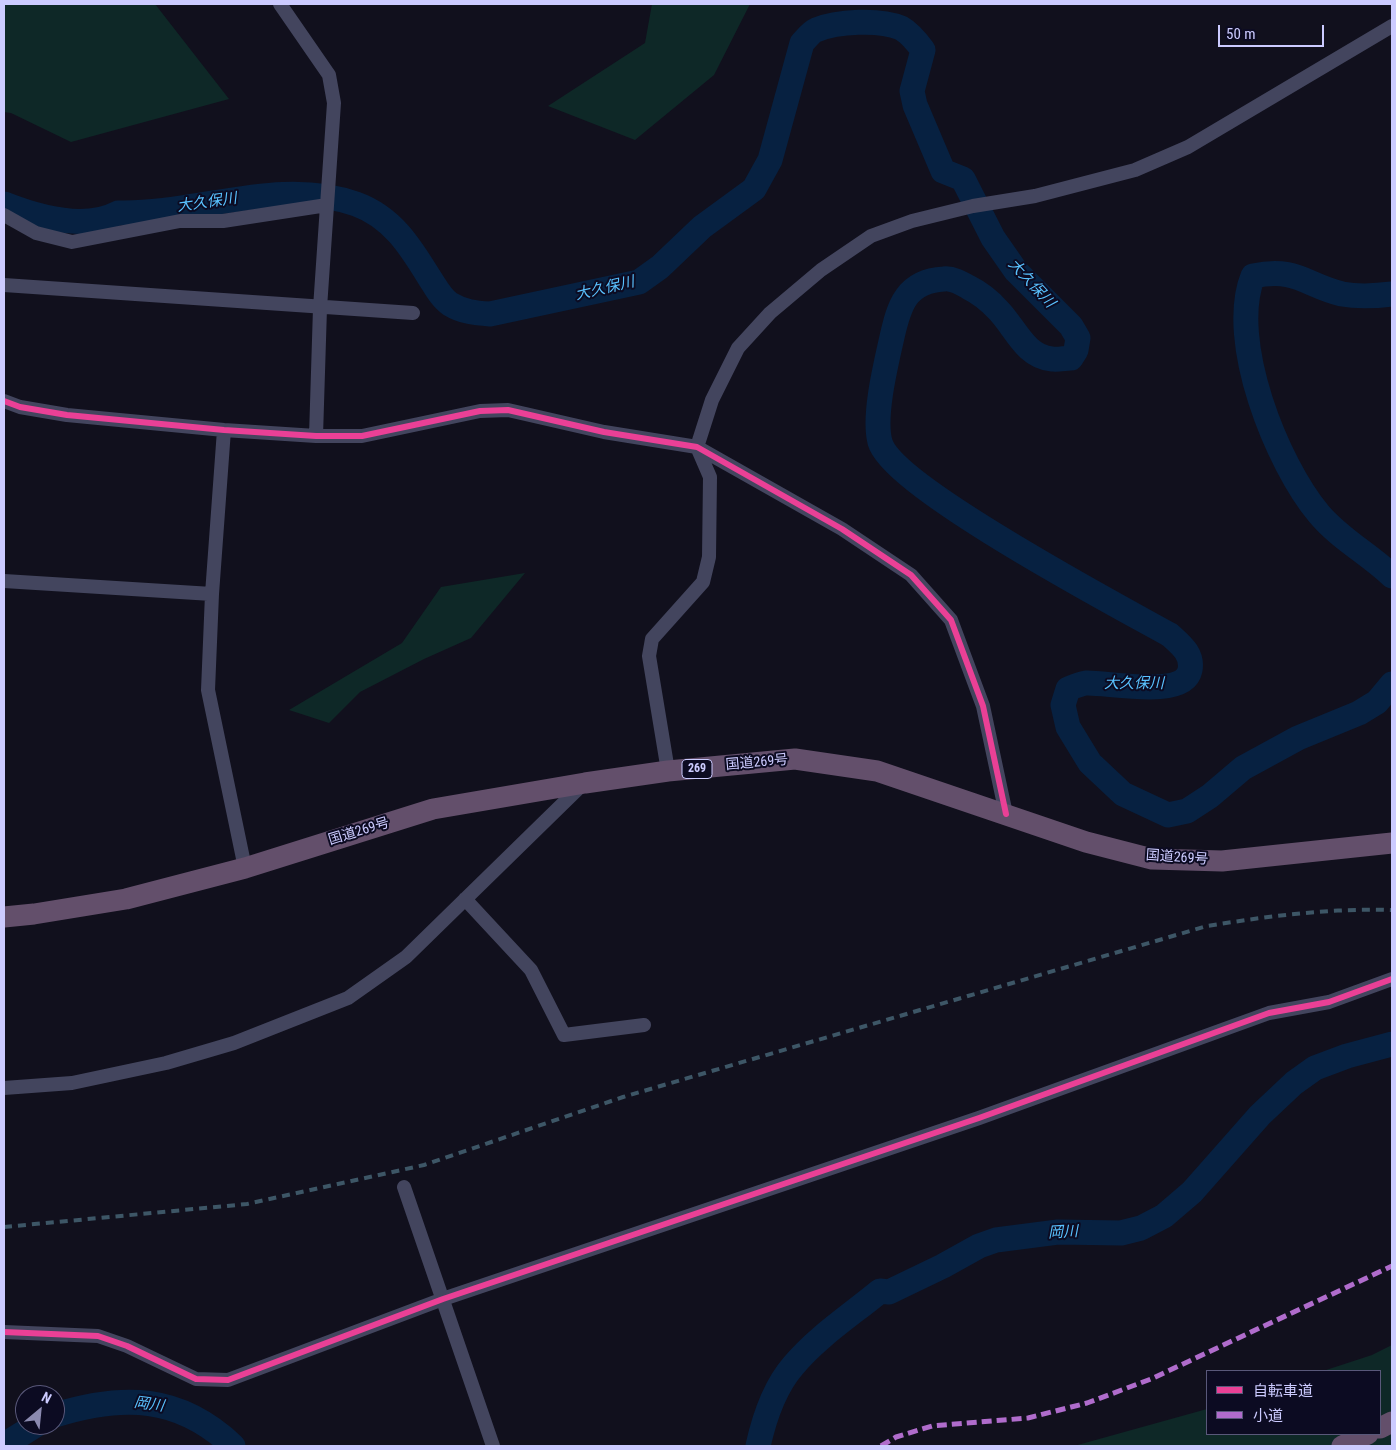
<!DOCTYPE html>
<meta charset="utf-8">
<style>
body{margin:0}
#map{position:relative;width:1396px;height:1450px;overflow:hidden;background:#11101d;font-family:"Roboto Condensed","Noto Sans JP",sans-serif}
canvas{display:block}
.frame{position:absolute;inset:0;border:5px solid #cccbff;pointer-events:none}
.legend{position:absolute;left:1206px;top:1370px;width:175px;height:65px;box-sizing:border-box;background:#0c0b22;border:1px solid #59587a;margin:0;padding:6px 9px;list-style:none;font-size:15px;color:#cccbff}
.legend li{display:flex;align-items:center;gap:10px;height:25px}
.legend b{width:25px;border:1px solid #59587a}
.north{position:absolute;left:15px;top:1385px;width:50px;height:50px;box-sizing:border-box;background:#0c0b22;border:1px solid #59587a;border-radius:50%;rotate:28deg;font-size:14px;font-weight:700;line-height:20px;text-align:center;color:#cccbff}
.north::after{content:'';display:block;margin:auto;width:18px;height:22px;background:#8b8ab0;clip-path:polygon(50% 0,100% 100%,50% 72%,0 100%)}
.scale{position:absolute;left:1218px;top:25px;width:106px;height:22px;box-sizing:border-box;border:2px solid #cccbff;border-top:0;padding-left:6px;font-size:15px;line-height:18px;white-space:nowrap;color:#cccbff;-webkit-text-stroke:4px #0c0b22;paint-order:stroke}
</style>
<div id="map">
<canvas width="1396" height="1450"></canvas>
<div class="frame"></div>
<ul class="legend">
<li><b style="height:6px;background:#ea4096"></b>自転車道</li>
<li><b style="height:6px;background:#b06ccc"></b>小道</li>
</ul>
<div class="north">N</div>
<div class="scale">50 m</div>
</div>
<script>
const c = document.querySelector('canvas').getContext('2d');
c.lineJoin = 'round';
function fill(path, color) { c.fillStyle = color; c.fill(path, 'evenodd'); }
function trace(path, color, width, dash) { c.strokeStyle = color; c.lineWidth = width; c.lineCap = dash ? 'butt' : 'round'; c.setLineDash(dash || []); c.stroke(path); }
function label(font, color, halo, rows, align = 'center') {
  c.font = font + ' "Roboto Condensed","Noto Sans JP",sans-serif'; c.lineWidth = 4; c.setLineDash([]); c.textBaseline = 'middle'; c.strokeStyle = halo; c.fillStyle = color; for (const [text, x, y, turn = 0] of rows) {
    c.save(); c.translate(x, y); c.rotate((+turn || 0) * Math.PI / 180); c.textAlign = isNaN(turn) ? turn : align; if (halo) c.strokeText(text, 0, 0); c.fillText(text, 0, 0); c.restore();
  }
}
const green = new Path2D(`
 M4,4h151l74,95 -158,43 -60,-29 -7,-1z
 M652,4h98l-36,71 -79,65 -87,-34 97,-63z
 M525,573l-54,65 -47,21 -64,33 -31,31 -40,-13 113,-67 39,-56z
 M1392,1345v101h-318l133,-37v25h173v-63h-57l49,-16z`);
const river = new Path2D(`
 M4,204c33,13 80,27 114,9 79,2 160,-36 238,-9 36,13 54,42 73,73 6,9 12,21 21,27 13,8 26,9 40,10l149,-32 21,-15 42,-40 52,-38 16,-29 32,-117c4,-4 9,-11 14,-13 21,-9 64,-11 85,-2 9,5 16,14 22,22l-11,41 3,14 28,66 20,8 30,59 23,33 55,55 7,12 -2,12 -5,8c-6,0 -13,2 -19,1 -27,-2 -37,-32 -54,-49 -9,-10 -18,-17 -30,-23 -7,-4 -16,-9 -24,-8 -38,2 -45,27 -52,58 -6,27 -19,79 -12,105 13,45 240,165 290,193 11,10 23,19 20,35 -6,29 -82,12 -104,13 -6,1 -13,4 -18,6l-5,16 5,22 22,36 33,31 45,21 19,-4 23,-15 33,-28 55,-30 61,-25 18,-11 15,-18
 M1392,294c-16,2 -34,3 -50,0 -37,-9 -45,-27 -89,-18 -26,64 24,188 66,238 21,25 50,40 73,62
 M55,1415c68,-21 124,-20 178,31
 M4,1445l32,-20
 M758,1446c6,-27 16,-58 35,-80 24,-29 58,-51 87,-75l9,1 54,-26 36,-20 17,-6 62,-8 63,1 20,-5 23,-12 28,-24 68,-77 34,-32 21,-15 32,-12 45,-12`);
const minor = new Path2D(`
 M280,4l49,71 5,28 -14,205 -4,128
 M4,215l32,18 36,9 108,-21h43l104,-16
 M4,285l409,28
 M4,401l16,6 47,8 157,15 92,6h46l118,-25 28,-1 96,22 93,15 145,82 69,46 40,45 32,86 23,108
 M224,430l-12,164 -4,96 37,178
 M4,581l208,13
 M668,771l-19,-115 3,-17 51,-57 6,-25 1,-80 -13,-30 15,-47 26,-52 32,-35 51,-43 50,-34 41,-15 61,-15 62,-10 100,-26 53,-23 204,-121
 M465,899l66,71 33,65 80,-10
 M4,1088l68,-5 94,-20 68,-20 114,-45 58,-41 177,-173
 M404,1187l89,259
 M4,1332l94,4 29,10 69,33 32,1 215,-81 536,-181 290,-105 60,-11 63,-23`);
const highway = new Path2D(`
 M4,917l30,-3 92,-15 119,-31 188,-59 152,-26 83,-12 127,-12 82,12 209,71 66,17 70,2 170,-18
 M1380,1428l12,-6
 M1342,1446l26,-12`);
const rail = new Path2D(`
 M4,1227l243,-23 177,-39 199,-68 584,-171c62,-10 123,-18 185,-16`);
const quiet = new Path2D(`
 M881,1446l15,-9 36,-11 96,-8 59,-15 64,-24 241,-113`);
const cycleway = new Path2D(`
 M4,401l16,6 47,8 157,15 92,6h46l118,-25 28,-1 96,22 93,15 145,82 69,46 40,45 32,86 23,108
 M4,1332l94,4 29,10 69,33 32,1 215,-81 536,-181 290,-105 60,-11 63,-23`);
const shields = [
 [697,769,30]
];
const shieldNames = [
 ["269",697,769]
];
const streetNames = [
 ["国道269号",757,763,-5],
 ["国道269号",359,832,-17],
 ["国道269号",1177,858,4]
];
const waterNames = [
 ["大久保川",207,203,-8],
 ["大久保川",1031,284,47],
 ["大久保川",605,289,-13],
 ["大久保川",1134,684],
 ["岡川",1063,1233,-3],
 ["岡川",149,1405,8]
];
fill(green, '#0e2827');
trace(river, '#072141', 25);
trace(minor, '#43455e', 14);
trace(highway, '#634f6b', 21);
trace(rail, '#3d5666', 4, [8, 6]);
trace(quiet, '#b06ccc', 5, [10, 5]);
trace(cycleway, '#ea4096', 6);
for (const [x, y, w] of shields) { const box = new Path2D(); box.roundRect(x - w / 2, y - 9.5, w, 19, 4); c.fillStyle = '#0c0b22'; c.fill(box); trace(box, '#cccbff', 1); }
label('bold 12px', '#cccbff', null, shieldNames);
label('14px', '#cccbff', '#0c0b22', streetNames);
label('italic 15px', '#59c2ff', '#0c0b22', waterNames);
</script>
